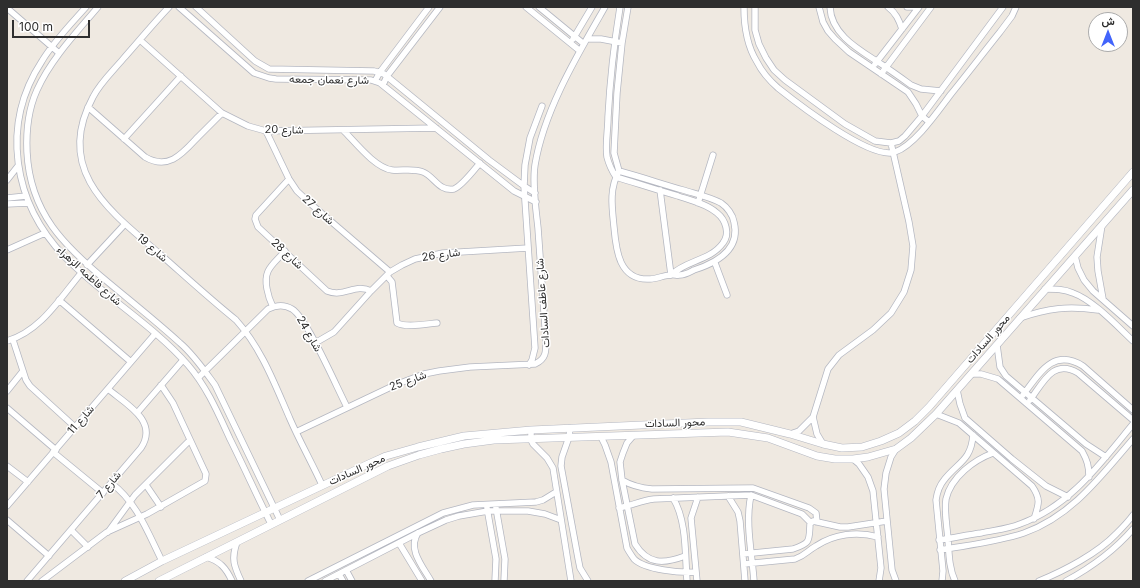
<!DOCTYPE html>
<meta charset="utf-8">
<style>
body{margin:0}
#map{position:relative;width:1140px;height:588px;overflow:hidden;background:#efe9e1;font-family:Inter,Vazirmatn,sans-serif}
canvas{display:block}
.frame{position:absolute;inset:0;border:8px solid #2e2e2e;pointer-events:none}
.north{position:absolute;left:1088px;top:12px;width:40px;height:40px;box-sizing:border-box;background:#fff;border:1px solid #ababab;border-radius:50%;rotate:0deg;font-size:11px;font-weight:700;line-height:16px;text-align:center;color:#2e2e2e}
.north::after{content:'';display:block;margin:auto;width:14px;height:18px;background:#4264fb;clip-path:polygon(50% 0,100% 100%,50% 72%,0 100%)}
.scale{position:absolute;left:12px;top:20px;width:78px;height:18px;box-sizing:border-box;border:2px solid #2e2e2e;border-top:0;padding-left:5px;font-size:12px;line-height:14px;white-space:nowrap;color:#2e2e2e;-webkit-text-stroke:3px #fff;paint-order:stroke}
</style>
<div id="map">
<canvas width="1140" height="588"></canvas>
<div class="frame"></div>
<div class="north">ش</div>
<div class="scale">100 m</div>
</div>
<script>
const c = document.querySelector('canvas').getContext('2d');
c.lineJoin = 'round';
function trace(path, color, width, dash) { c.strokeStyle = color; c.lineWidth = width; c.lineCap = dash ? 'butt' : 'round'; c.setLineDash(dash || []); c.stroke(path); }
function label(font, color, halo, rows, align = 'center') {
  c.font = font + ' Inter,Vazirmatn,sans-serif'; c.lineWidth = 3; c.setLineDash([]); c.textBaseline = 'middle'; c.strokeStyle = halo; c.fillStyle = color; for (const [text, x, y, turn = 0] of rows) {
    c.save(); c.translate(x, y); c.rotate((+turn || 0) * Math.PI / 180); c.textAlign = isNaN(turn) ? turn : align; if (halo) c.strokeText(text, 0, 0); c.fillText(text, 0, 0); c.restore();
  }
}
const minor = new Path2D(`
 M86,7c-15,17 -32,34 -44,54 -42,64 -29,142 23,196 38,39 87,67 123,108 19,22 30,48 42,74 14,28 27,57 41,85
 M98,7c-22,26 -47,52 -61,83 -9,20 -11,40 -10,62 3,61 37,94 82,131 24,20 48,39 71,60 14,12 24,27 35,42l65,135
 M169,7c-16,17 -31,35 -46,52 -11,13 -23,24 -30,38 -40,74 18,115 68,158 25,22 49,44 75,65 26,29 39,65 54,99 10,23 22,44 32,66
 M179,7l75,66 15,5 7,1 95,1 9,3 134,108 22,11
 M196,7l59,54 14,8 105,2 10,3 105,86 35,26 11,7
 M526,7l54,44
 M539,7l45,37
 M620,7c-6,37 -10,73 -12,110 0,13 -3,28 -1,40 2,8 5,14 9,20 20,6 41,13 62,19 12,4 29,8 39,17 9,7 13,21 6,30 -13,18 -37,17 -52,32
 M744,7c0,19 3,39 13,55 5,10 13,19 21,26 20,16 94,73 117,64 20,-7 43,-41 56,-58 17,-21 33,-42 49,-62l12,-16 4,-9
 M755,7v23l4,14 7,14 8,12 11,10 60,44 30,17 16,2 8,-2 6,-5 17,-20 81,-109
 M819,7l4,15 5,9 7,8 14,13 59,40 8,12 6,12 7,6
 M830,7c1,27 28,42 48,55 11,7 22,15 33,23l10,4 20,2
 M888,7c8,6 11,13 14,22
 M907,7h10
 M7,8l52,45
 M573,39l19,-32
 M587,39h14l21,4
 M140,40l82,73 26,13 18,5 170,-3
 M875,64l44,-57
 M881,74l50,-67
 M375,81l5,-9 49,-65
 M383,85l4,-9 53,-69
 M88,107l57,50c24,14 38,-4 53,-20 8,-8 16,-16 24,-24
 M343,130c12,12 32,38 49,40 10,1 21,-2 31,2 11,4 16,20 31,17 8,-3 20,-19 26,-26
 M266,131l23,48 8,12 15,14 78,67
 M124,139l57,-63
 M619,171c-10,18 -7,36 -5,56 2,23 5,54 36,52 7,0 14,-4 21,-4 3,-1 6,1 9,0 5,0 10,-3 14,-5 22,-7 47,-20 40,-48 -1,-7 -7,-15 -13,-19 -11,-6 -25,-9 -38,-13 -21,-6 -42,-13 -64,-19l-5,-18 3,-60 5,-50 6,-36
 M289,179l-33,36 -1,4 3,8 69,64c17,7 28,-8 44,0
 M7,180l11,-14
 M660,190l11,85
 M7,198l19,-2
 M698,203l15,-48
 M7,204l21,-1
 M1102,225l-5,32 1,14 5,28
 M7,250l38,-17
 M1075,256l3,12 6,12 9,11 40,35
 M715,263l12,32
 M87,265l38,-41
 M387,276l5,6 5,41c9,5 29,1 40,0
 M1045,289c10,0 19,0 28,4 20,7 44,33 60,48
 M59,300l72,62
 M273,307c-3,-6 -5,-12 -6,-18 -4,-20 6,-24 18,-38
 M1020,318c28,-10 48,-12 78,-8
 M13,340l13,40 4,6 45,41
 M7,341c34,-10 53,-43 75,-69
 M315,343l19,-11 37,-41 19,-19 12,-7 13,-6 28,-6 85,-5
 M997,345l3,22 6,9 80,68 20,13
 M529,365l3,-5 3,-12 -11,-162 1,-21 5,-27 12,-32
 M971,374h10l17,5 84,72c5,9 7,15 7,26
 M198,378l70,-69c8,-4 16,-5 24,0 15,9 45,79 55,98
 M957,390l3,14 5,14 47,41 34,27 22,11
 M7,391l16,-20
 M1023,395c16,-21 30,-48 60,-29l50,44
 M1030,400c13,-17 23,-42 48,-27l55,47
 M7,408l49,42
 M137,413l46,-53
 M936,414l23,9 73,63c9,13 7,18 2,33
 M570,428l-1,9 -7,20 -1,9 17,92 2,10 8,13
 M531,430v10l2,4 14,14 6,10 18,113
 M296,432l99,-47 29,-11 15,-3 31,-4 65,-3c11,-5 11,-12 11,-23 -3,-38 -5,-75 -8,-113 -2,-19 -6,-44 -3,-63 9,-55 43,-111 70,-158
 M790,434l9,-3 14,-14
 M633,436l-6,7 -4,10 -3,9 2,18 13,64c13,21 29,20 50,12
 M601,437l4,8 6,17 16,86c2,4 5,8 7,11 11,11 47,14 62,13
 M823,444l-6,-10 -4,-17 15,-48 11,-14 34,-25 18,-17 13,-21 7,-22 2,-24 -4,-24 -18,-79
 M896,449l-5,8 -5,16 -2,16 8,81 4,11
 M53,452l50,41
 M853,459l6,5 9,13 5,14 8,77 -2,13
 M7,466l21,16
 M622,480c10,6 19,8 30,9l101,-1 56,20 7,5 1,9
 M111,483c26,19 37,50 51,78
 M146,485l15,22
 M751,495c-6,28 1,58 3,86
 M728,496l10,16 2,9 5,60
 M673,498c14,23 12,57 14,83
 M7,506l148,-172
 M487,508l9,51 -1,22
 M496,508l9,51 -1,22
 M619,508c12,-2 23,-8 35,-9l97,-4 51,19 9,9
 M7,520l42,36
 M71,530l17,17
 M108,532l27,-37 54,-54
 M418,533c-11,16 5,34 13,48
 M939,540c14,-2 28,-5 42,-7 14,-3 27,-4 39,-9 50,-18 80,-60 113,-100
 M237,542c-6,17 -3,24 4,39
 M399,543l23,38
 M940,550c28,-5 57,-8 84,-17 48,-17 77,-57 109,-94
 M743,554l50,-5c18,-6 16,-8 17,-25l3,-3 27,6h8l39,-6
 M206,557c14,4 20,11 26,24
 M744,564l51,-5c11,-4 12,-8 21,-13 18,-12 41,-15 62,-9
 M346,570l6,11
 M339,574l4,7
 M27,581l114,-133c18,-27 -15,-44 -33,-59
 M42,581l65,-49 40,-18 58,-33 1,-7 -33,-71 -12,-18
 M308,581l135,-68 30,-8 63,-3 7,-2 13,-8
 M325,581l93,-48 28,-13 13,-4 29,-5h40l17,3 16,6
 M697,581l-6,-63 7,-21
 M942,581l1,-10 -7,-71c1,-7 3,-14 8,-20 14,-18 27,-19 29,-45
 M955,581c-6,-13 -6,-28 -7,-42 -1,-13 -4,-28 -2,-40 5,-22 28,-39 47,-46
 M1039,581c25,-10 59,-28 77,-47 6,-6 12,-12 17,-19
 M1066,581c26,-14 48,-30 67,-52`);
const tertiary = new Path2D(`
 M125,581l37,-20 204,-96 20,-9 32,-9 46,-11 67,-6 177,-8h33l49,12 33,10 19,4 20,-1 19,-6 18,-8 16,-12 14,-14 204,-235
 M159,581l229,-115 31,-11 22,-6 23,-5 30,-4 234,-8 40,6 49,18 18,3h18l15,-2 28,-8 15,-11 25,-24 197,-224`);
const streetNames = [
 ["شارع نعمان جمعه",329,80,1],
 ["شارع 20",284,130,1],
 ["شارع 27",318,210,42],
 ["شارع 19",152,248,41],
 ["شارع 28",287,254,43],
 ["شارع 26",441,255,-8],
 ["شارع فاطمه الزهراء",89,276,42],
 ["شارع عاطف السادات",543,303,-94],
 ["شارع 24",309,334,60],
 ["محور السادات",988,339,-49],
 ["شارع 25",408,381,-20],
 ["شارع 11",81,420,-49],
 ["محور السادات",675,423,-2],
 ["محور السادات",357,470,-24],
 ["شارع 7",109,485,-50]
];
trace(minor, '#b4b7c1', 7);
trace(tertiary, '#b4b7c1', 8);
trace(minor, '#fff', 5.5);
trace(tertiary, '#fff', 7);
label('11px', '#2e2e2e', '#fff', streetNames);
</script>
